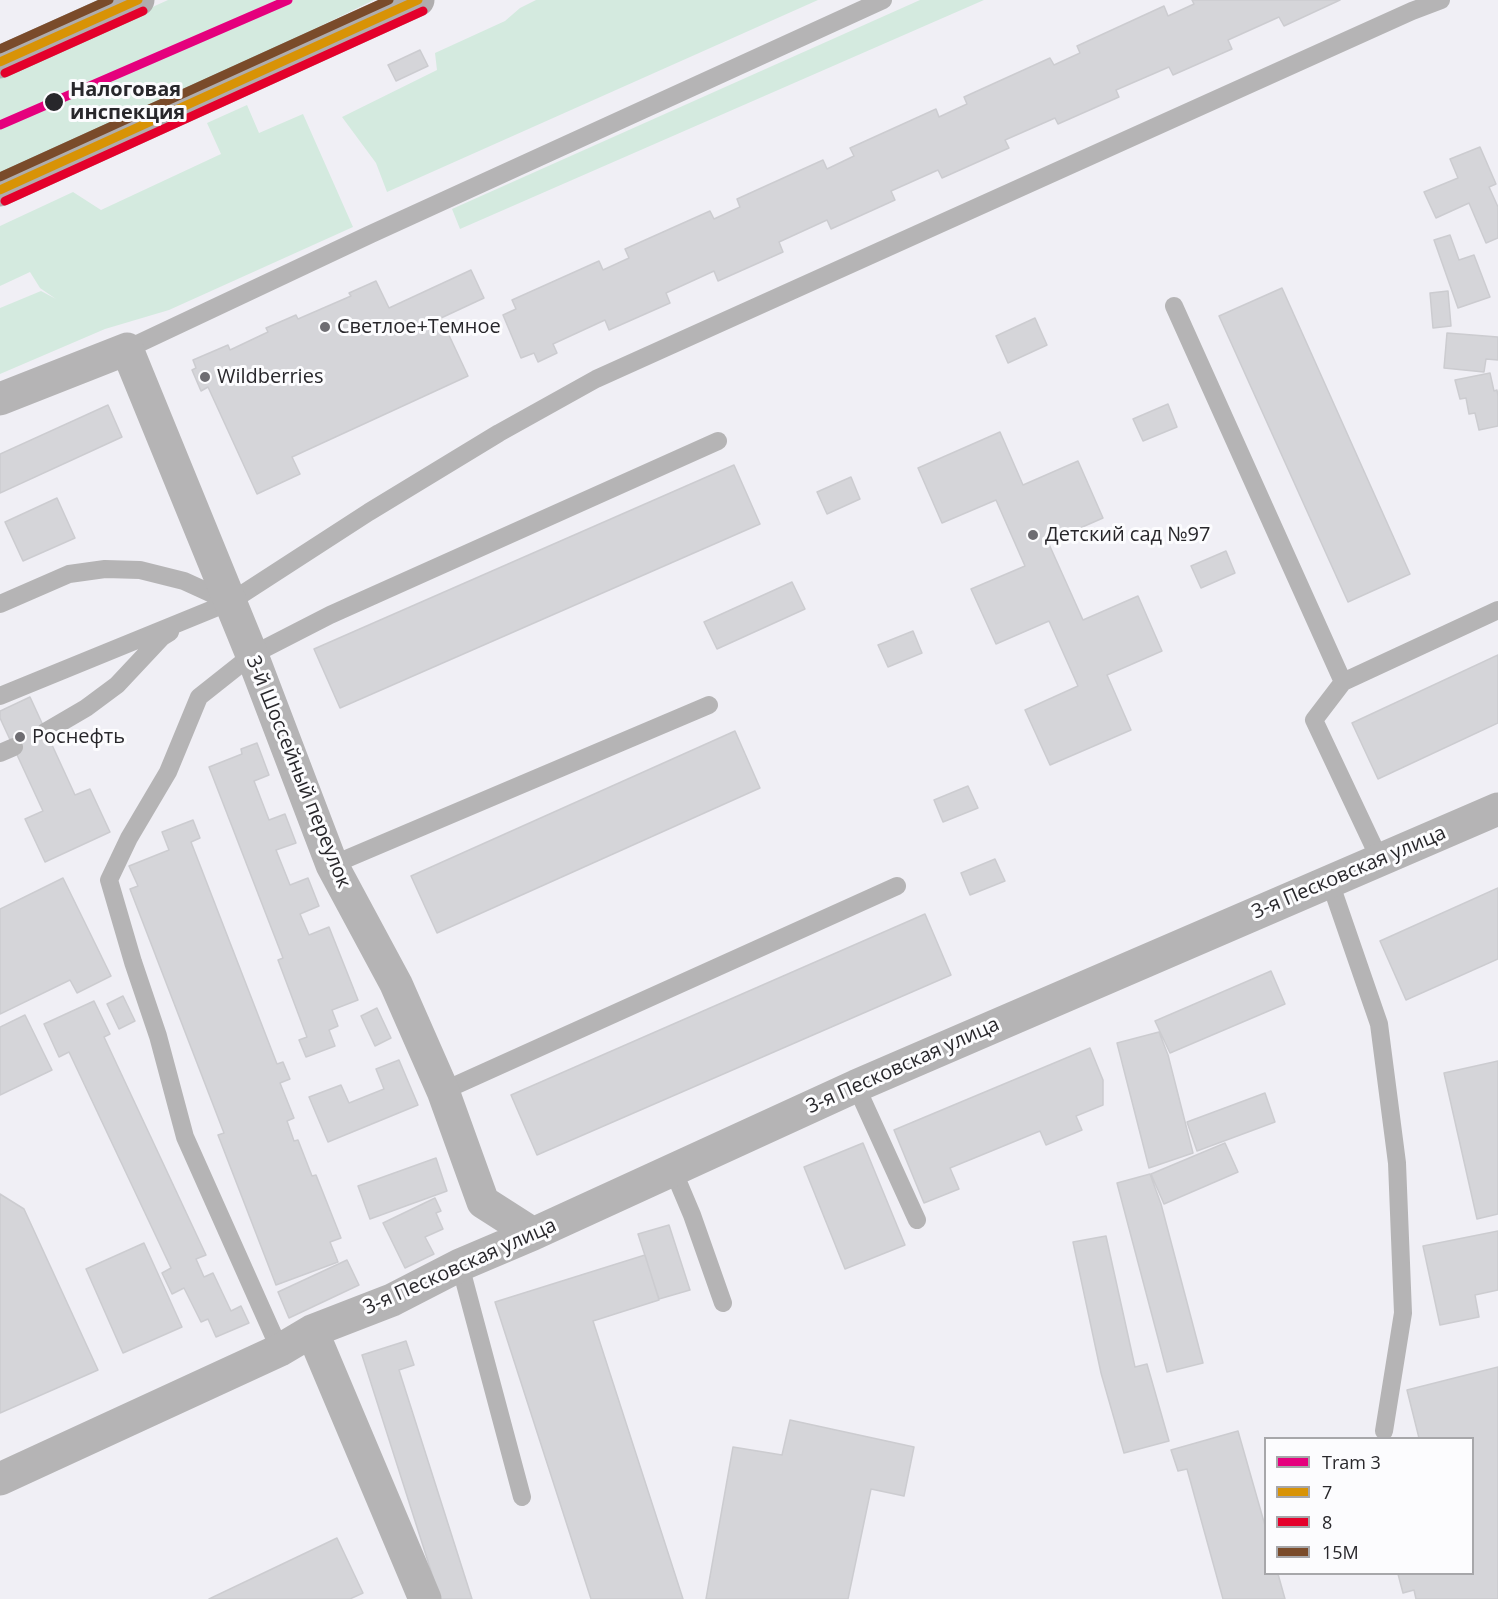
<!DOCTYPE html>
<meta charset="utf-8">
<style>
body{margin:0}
#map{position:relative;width:1498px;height:1599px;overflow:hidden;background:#f0eff5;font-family:"Open Sans",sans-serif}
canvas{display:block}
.legend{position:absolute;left:1264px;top:1437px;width:210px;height:138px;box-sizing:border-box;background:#fcfcfe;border:2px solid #a7a7aa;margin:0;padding:8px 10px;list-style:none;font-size:18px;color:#28272b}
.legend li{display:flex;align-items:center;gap:12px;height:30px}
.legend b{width:30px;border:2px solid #a7a7aa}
</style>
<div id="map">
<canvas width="1498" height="1599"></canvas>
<ul class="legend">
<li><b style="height:8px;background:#e5007d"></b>Tram 3</li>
<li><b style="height:8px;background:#d89306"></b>7</li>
<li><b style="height:8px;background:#e4002b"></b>8</li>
<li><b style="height:8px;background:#7a4b2a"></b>15М</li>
</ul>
</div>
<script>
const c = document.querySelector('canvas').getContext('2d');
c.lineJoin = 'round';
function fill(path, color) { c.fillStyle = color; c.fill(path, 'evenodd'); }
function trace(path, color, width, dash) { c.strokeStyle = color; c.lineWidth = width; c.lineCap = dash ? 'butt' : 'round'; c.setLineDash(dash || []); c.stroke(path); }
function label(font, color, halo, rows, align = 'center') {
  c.font = font + ' "Open Sans",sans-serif'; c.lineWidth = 6; c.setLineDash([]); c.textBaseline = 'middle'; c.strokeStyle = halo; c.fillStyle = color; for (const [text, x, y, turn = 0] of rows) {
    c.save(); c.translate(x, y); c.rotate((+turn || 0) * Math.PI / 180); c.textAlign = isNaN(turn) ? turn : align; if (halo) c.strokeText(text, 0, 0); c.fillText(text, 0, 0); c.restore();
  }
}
const green = new Path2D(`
 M168,0h206l-209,102 -165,74v-100z
 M536,0h282l-431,192 -11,-29 -34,-46 95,-47 -2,-17 70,-32 15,-13z
 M920,0h64l-524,229 -8,-20z
 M247,105l12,28 44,-19 50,113 -184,83 -64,19 -105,45v-66l41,-17 15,8 -16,-11 -10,-16 -30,14v-60l73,-34 28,18 120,-56 -14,-31z`);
const building = new Path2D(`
 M1192,0h148l-56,26 -5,-9 -51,23 4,9 -59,26 -4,-8 -53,23 3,7 -61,27 -3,-6 -50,22 4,8 -67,30 -4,-8 -47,21 4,9 -64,29 -4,-9 -48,22 4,10 -65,29 -4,-10 -48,22 4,10 -61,27 -4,-10 -52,24 4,9 -19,9 -4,-9 -13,5 -18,-43 13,-6 -4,-9 87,-39 4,9 26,-12 -4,-9 85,-38 4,8 26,-12 -3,-8 86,-39 4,9 27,-13 -4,-8 86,-39 3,8 28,-13 -3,-7 86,-39 4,7 26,-12 -3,-7 87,-40 4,10 26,-12z
 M420,50l8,16 -32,15 -8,-16z
 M1480,147l16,37 -7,3 9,20v31l-12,5 -17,-40 -33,15 -12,-26 34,-14 -8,-19z
 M1450,235l9,25 15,-5 16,42 -32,11 -24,-68z
 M471,270l13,28 -43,20 27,58 -176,81 8,17 -43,20 -49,-107 -7,4 -9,-21 4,-2 -3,-8 35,-15 2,5 38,-18 -2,-4 30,-13 2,4 53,-23 -2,-3 27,-12 13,27z
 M1282,288l128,286 -62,28 -129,-286z
 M1448,291l3,35 -18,2 -3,-35z
 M1035,318l12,27 -39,18 -12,-27z
 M1447,333l51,4v23l-12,-1 -2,13 -40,-4z
 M1490,373l4,18 3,-1 1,6v30l-19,4 -4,-17 -6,1 -3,-16 -6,1 -5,-19z
 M1168,404l9,23 -34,14 -10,-22z
 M108,405l14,32 -122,56v-39z
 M1000,432l23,53 55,-24 25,57 -55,24 35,78 55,-24 24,55 -55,24 24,55 -81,35 -25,-55 53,-24 -29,-65 -53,23 -25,-55 54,-23 -29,-66 -54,23 -24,-55z
 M734,465l26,59 -420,184 -26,-59z
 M851,477l9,22 -33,15 -10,-22z
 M57,498l18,40 -52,23 -18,-39z
 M1226,551l9,22 -34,15 -10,-22z
 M792,582l13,27 -88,40 -13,-27z
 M913,631l9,22 -34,14 -10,-22z
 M1498,655v68l-120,56 -26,-56z
 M30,697l45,98 15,-6 20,43 -65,30 -20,-43 18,-8 -43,-93v-7z
 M735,731l25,57 -323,145 -26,-57z
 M257,743l12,32 -15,6 15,39 16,-6 11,29 -20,7 14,35 18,-7 11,28 -19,8 9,21 20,-8 29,73 -26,10 6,16 -9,4 6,16 -29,11 -7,-17 8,-3 -29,-77 5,-2 -74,-191 33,-13 -1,-5z
 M968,786l10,22 -35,14 -9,-22z
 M193,820l7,18 -9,4 86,222 6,-2 7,17 -10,4 14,35 -7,3 7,20 4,-1 14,36 4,-1 25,63 -11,4 8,20 -62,23 -58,-150 6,-2 -94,-244 8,-3 -9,-20 40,-16 -7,-18z
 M995,859l10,22 -35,14 -9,-22z
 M63,878l48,98 -34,17 -7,-13 -70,34v-105z
 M1498,888v71l-92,41 -26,-59z
 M925,914l26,61 -414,180 -26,-60z
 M1271,971l14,33 -115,49 -15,-32z
 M123,996l12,25 -16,8 -12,-25z
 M94,1001l16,33 -6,3 102,218 -10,4 8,18 9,-4 18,38 10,-5 8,17 -33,14 -8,-18 -7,3 -17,-34 -12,6 -10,-21 9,-5 -102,-216 -10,5 -15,-33z
 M377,1008l14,30 -16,8 -14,-30z
 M25,1015l27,55 -52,25v-68z
 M1159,1032l9,23 25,98 -44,15 -32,-125z
 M1090,1048l13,32v25l-27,11 6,14 -36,15 -6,-14 -90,37 9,21 -35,14 -30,-73z
 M399,1060l19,45 -90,37 -19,-45 32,-12 8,18 35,-14 -8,-20z
 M1498,1061v153l-21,5 -33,-146z
 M1265,1093l10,29 -78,29 -10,-29z
 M863,1143l42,102 -60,24 -41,-102z
 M1225,1143l13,29 -74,32 -13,-30z
 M436,1158l11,33 -77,28 -12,-33z
 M1150,1174l11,30 42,159 -36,9 -50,-189z
 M0,1194l24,15 74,161 -98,43z
 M435,1198l6,13 -5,2 7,16 -18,8 9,17 -29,14 -22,-45z
 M669,1225l21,65 -31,9 -21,-65z
 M1498,1231v59l-23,5 4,22 -39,8 -17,-79z
 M1106,1236l29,131 12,-3 22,77 -45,12 -23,-80 -28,-131z
 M144,1243l38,84 -59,26 -37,-84z
 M645,1255l14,45 -66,21 90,278h-92l-96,-297z
 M347,1260l12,25 -70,33 -11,-26z
 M406,1341l8,24 -15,5 73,229h-32l-78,-244z
 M1498,1367v232h-82l-2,-9 -11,3 -5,-19h74v-136h-53l-12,-48z
 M790,1420l124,27 -10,49 -33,-7 -23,110h-142l27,-152 49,8z
 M1238,1431l28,98v45h12l7,25h-62l-36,-130 -9,2 -7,-21z
 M337,1538l26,55 -13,6h-141z`);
const lane = new Path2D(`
 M1174,306l169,376 -29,38 66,140
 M127,349l244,-115 512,-234
 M0,604l69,-30 36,-5 35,1 44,11 46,21 139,-90 130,-79 97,-54 816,-368 29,-11
 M1343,682l155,-72
 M0,696l230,-94
 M45,732l41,-24 31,-23 45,-48 8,-5
 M0,753l14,-6
 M332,865l377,-160
 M1330,882l49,142 18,139 6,150 -19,118
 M856,1086l61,134
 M443,1091l454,-205
 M673,1170l19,45 31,88
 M460,1265l62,232
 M280,1350l-95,-213 -27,-101 -25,-74 -24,-82 20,-42 39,-66 31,-75 53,-42 78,-40 388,-174`);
const street = new Path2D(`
 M0,399l127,-50 125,306 80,210 64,119 47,107 40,111 50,32
 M312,1331l113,268
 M0,1479l280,-129 32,-19 80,-31 68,-35 73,-31 323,-148 642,-277`);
const primary = new Path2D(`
 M0,62l138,-62
 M0,190l418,-190`);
const bus1 = new Path2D(`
 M0,62l138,-62
 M0,190l418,-190`);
const bus2 = new Path2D(`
 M5,73l138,-62
 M5,201l418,-190`);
const bus3 = new Path2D(`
 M0,49l109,-49
 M0,177l389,-177`);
const tram1 = new Path2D(`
 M0,125l288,-125`);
const markers = [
 [54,102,10,"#28272b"],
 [325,327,6,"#6e6d72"],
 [205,377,6,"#6e6d72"],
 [1033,535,6,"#6e6d72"],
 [20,737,6,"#6e6d72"]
];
const stopNames = [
 ["Налоговая",70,90],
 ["инспекция",70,113]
];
const poiNames = [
 ["Светлое+Темное",337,327],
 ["Wildberries",217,377],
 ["Детский сад №97",1045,535],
 ["Роснефть",32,737]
];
const streetNames = [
 ["3-й Шоссейный переулок",298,772,68],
 ["3-я Песковская улица",1349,873,-23],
 ["3-я Песковская улица",903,1066,-24],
 ["3-я Песковская улица",460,1267,-24]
];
fill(green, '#d4eadf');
fill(building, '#d5d5d9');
trace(building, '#ccccd0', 1.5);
trace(lane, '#b5b4b5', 18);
trace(street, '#b5b4b5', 33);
trace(primary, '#afadae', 33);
trace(bus1, '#d89306', 9);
trace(bus2, '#e4002b', 9);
trace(bus3, '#7a4b2a', 9);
trace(tram1, '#e5007d', 9);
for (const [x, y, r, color] of markers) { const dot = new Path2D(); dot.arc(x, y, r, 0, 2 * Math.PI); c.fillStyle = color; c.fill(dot); trace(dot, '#fcfcfe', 2); }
label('bold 20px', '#28272b', '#fcfcfe', stopNames, 'left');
label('20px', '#28272b', '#fcfcfe', poiNames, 'left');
label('20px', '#28272b', '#fcfcfe', streetNames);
</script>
